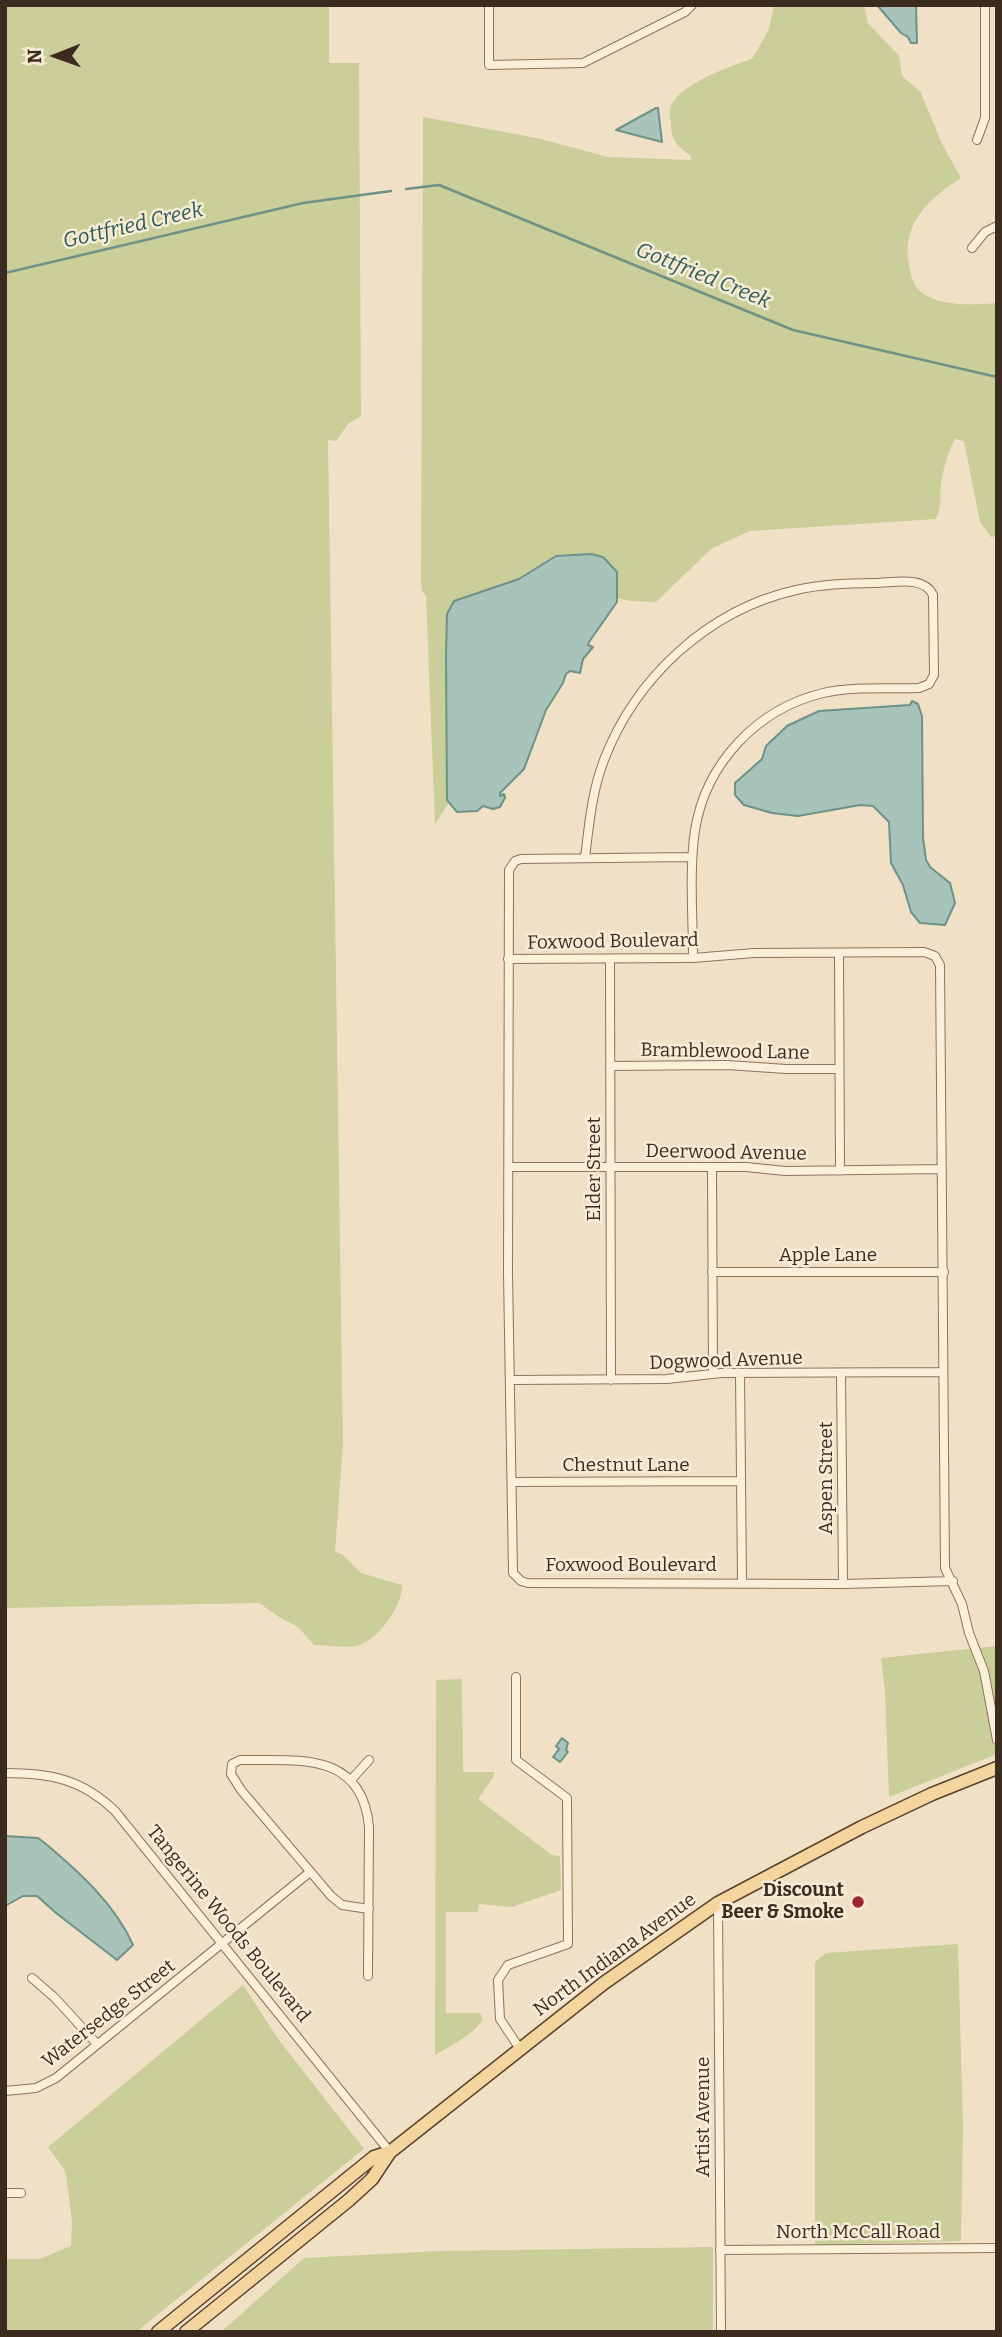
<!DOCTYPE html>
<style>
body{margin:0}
#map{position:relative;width:1002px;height:2337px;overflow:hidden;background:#f0e1c6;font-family:Bitter,serif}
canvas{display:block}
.frame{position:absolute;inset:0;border:7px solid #3b2c1f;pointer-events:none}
.north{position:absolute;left:21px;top:21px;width:70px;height:70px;-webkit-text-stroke:5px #f7ecd6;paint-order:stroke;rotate:269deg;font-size:19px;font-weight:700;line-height:28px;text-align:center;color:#3b2c1f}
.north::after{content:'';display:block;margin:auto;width:24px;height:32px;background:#3b2c1f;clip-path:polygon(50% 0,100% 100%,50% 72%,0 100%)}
</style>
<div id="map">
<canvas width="1002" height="2337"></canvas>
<div class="frame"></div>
<div class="north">N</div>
</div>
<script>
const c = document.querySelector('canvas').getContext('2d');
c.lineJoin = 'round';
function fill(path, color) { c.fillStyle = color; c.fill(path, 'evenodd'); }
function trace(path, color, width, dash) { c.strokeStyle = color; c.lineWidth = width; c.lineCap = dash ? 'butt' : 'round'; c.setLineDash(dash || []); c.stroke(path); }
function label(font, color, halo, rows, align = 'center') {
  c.font = font + ' Bitter,serif'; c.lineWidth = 5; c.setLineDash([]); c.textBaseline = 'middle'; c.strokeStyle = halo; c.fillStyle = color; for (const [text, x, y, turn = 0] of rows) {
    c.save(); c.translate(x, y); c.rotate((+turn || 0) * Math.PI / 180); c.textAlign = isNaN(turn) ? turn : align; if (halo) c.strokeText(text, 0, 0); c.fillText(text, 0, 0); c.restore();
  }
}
const green = new Path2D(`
 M5,5h324v58h30l2,353 -13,8 -12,17 -8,-1 15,1004 -8,108 7,2 19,19 41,12c1,20 -23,54 -43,60 -13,4 -31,0 -45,0l-16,-18 -19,-10 -20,-14 -254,5z
 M774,5h90l4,18 31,33 3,20 18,15 22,53 19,34c-32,20 -60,46 -52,87 1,7 4,19 10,25 17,17 55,15 78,13v233l-6,1 -11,-15 -16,-81 -9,-2c-7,12 -12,31 -14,45 -2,17 2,18 -5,35l-186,12 -39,18 -55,53 -26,-1 -12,-3 -1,-26 -8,-9 -53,-7 -37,23 -65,22 -7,13 -1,42 2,148 -13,20 -9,-228 -4,-5 -1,-10 2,-464 114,21 71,19 83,3v-4c-12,-9 -19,-14 -20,-30 0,-5 -2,-12 -1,-17 5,-23 60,-43 82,-50l17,-30z
 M997,1646v108l-108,43 -4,-106 -4,-33z
 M462,1679l1,93h31v4l-16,23 74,56 8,1 1,34 -49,17 -33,-3 -1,8h-32v101h34l3,7c-13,17 -30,24 -48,35l1,-375z
 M958,1944l5,183 -2,114 -146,4v-283l11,-9z
 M243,1985l36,55 85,109 -228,183h-131v-73h34l32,-13 1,-24 -6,-47 -2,-6 -16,-22z
 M713,2247v85h-492l83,-74 135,-7z`);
const water = new Path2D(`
 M877,5h39l1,38h-6l-3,-6 -7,-4z
 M656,108h2l4,34 -46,-12z
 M591,554l12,3 14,15v30l-28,40 -1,3 5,2 -10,12 -3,14 -10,-2 -4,3 -3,9 -17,27 -22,59 -24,24v3l4,-2 1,4 -5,9 -7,2 -10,-3 -6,5 -20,1 -10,-12 -1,-144 1,-42 7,-13 65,-22 37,-23z
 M912,701l6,3 4,12 1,122 3,22 4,7 20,16 5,20 -10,22 -25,-2 -9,-11 -8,-27 -12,-22 -2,-41 -16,-16 -13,-1 -62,11 -26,-3 -28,-8 -9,-10v-12l27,-24 4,-13 21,-20 32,-15 91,-6z
 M562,1738l6,5 -2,7 2,2 -8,10 -7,-5 6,-8 -3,-3z
 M5,1836l33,2 8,6c33,28 69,60 87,101l-16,15 -61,-47 -19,-17h-14l-18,10z`);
const stream = new Path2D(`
 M406,189l33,-4 354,145 204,47
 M5,273l298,-70 88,-12`);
const street = new Path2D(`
 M489,5v60l94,-2 102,-51 7,-7
 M977,140l8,-22v-113
 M972,248l13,-16 12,-6
 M692,857l-171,2 -6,2 -6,9 -1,403 5,300 8,8 7,2 315,1 110,-3
 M585,858c4,-33 7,-67 19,-98 32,-83 104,-150 192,-170 26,-6 52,-7 79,-7 18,0 49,-8 58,12l1,80 -5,9 -10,4c-32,1 -66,-2 -96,5 -66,16 -117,70 -128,137 -6,41 -2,86 -2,128
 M839,953l1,218
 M508,959l185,-1 61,-5 170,-1 11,4 5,9 5,603 17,36 7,29 15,38 13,69
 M610,959l1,421
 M610,1066l117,-1 59,4h53
 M509,1167h237l39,4 157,-2
 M712,1167l1,207
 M712,1272h232
 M841,1373l2,211
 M740,1374l2,208
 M511,1380l156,-1 54,-6 222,-1
 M512,1482l229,-1
 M516,1677v83l51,38 1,146 -60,21 -10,15 2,39 20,30
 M5,1773c45,0 77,6 110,38l275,341
 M351,1780l18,-20
 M718,1903l3,429
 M368,1976l1,-149c-7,-77 -72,-66 -129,-67l-8,4 -1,10 10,16 90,106 11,9 27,4
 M32,1978l23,20 42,46
 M5,2091l31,-3 20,-10 254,-206
 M5,2193h16
 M720,2250l277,-2`);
const primary = new Path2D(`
 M158,2332l216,-175 16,-5
 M186,2332l163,-132 23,-21 18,-27 214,-169 114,-80 144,-76 70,-33 65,-26`);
const markers = [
 [858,1902,7,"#9d292e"]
];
const streetNames = [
 ["Foxwood Boulevard",613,942,-1],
 ["Bramblewood Lane",725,1052,1],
 ["Deerwood Avenue",726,1153,1],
 ["Elder Street",595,1169,-90],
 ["Apple Lane",828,1256],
 ["Dogwood Avenue",726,1361,-2],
 ["Chestnut Lane",626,1466],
 ["Aspen Street",827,1478,-90],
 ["Foxwood Boulevard",631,1566],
 ["Tangerine Woods Boulevard",228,1924,51],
 ["North Indiana Avenue",615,1955,-36],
 ["Watersedge Street",109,2014,-38],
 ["Artist Avenue",704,2117,-90],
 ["North McCall Road",858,2233]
];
const poiNames = [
 ["Discount",844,1891],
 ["Beer & Smoke",844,1913]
];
const waterNames = [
 ["Gottfried Creek",133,226,-13],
 ["Gottfried Creek",703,276,22]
];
fill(green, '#cace99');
fill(water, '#a7c3ba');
trace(water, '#6d9287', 2);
trace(stream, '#6d9287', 2.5);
trace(street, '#8c735b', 10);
trace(primary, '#59412f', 15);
trace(street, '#faefd9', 8);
trace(primary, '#f3d59d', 12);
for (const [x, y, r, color] of markers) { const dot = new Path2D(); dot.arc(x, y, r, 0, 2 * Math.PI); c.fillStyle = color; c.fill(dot); trace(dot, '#f7ecd6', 2.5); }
label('19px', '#3b2c1f', '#f7ecd6', streetNames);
label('bold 19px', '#3b2c1f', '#f7ecd6', poiNames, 'right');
label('italic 21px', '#2e5b57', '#f7ecd6', waterNames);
</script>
